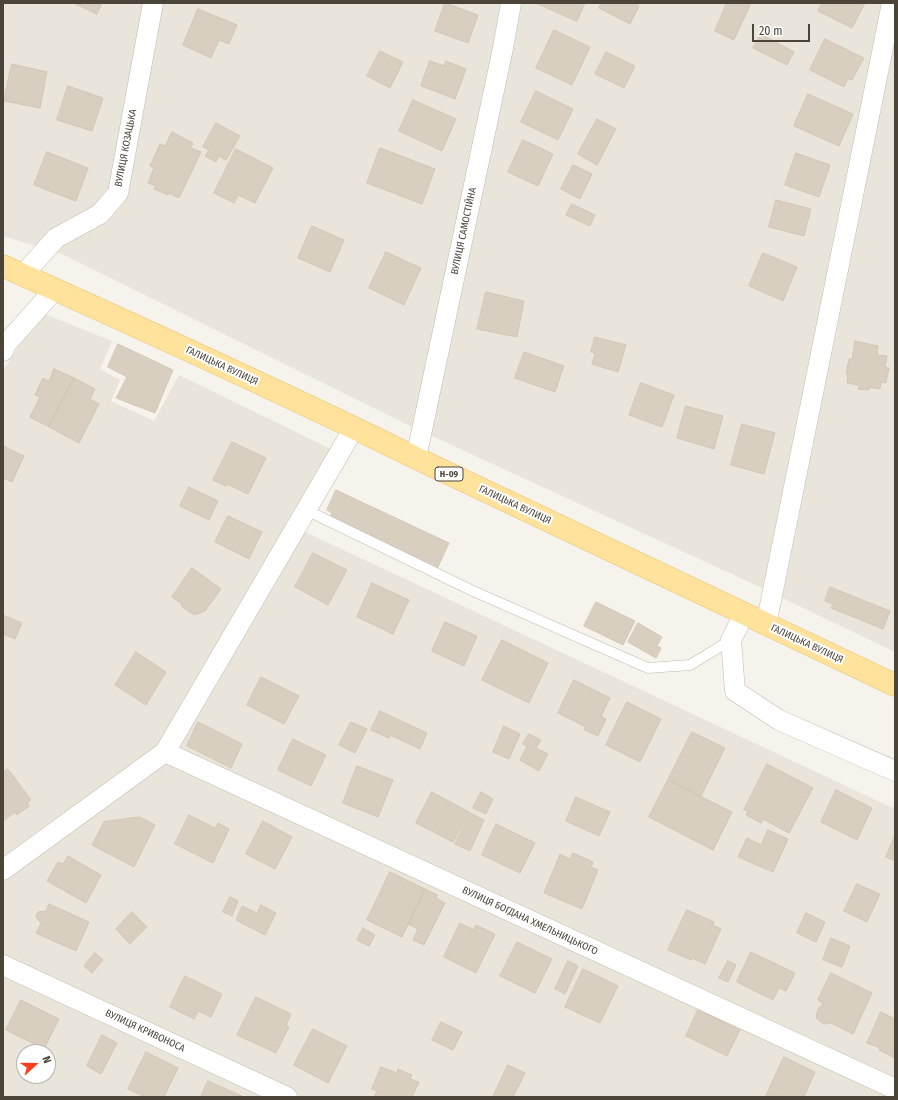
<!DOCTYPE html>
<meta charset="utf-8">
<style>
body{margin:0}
#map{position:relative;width:898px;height:1100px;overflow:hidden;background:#f6f3ec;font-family:"Fira Sans Condensed",sans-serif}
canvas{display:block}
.frame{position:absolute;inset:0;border:4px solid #4b4439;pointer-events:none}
.north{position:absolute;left:16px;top:1044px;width:40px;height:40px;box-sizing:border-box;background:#fff;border:1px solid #b7b4b0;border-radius:50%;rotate:69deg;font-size:11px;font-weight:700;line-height:16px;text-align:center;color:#4b4439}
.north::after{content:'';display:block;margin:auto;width:14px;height:18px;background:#fc3f1d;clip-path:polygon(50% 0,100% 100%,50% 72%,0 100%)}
.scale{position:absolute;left:752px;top:24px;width:58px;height:18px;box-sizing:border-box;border:2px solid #4b4439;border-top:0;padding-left:5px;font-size:12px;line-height:14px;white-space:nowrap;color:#4b4439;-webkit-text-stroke:3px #fff;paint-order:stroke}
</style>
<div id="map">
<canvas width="898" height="1100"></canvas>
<div class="frame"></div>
<div class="north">N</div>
<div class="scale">20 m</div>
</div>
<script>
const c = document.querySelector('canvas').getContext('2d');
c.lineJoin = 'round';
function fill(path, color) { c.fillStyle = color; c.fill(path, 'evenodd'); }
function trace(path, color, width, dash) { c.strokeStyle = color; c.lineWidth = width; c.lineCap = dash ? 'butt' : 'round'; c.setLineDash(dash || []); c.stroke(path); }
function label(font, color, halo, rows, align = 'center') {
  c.font = font + ' "Fira Sans Condensed",sans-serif'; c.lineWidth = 4; c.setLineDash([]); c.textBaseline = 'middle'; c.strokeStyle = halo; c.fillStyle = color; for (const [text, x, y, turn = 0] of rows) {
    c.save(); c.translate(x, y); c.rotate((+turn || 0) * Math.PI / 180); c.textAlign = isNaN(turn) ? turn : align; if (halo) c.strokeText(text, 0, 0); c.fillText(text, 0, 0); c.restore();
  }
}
const residential = new Path2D(`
 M3,3h892v649l-146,-70 -343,-158 -342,-169 -61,-19z
 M40,312l72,29 -12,28 20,11 -9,21 43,20 25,-46 156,76 -49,72 609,286v288h-892v-726zM24,1052h24v24h-24z`);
const building = new Path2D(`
 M74,3h28l-5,11z
 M445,3l33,12 -10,28 -33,-12z
 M536,3h49l-8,18z
 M602,3h31l6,3 -9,18 -31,-16z
 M727,3h24l-17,37 -19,-9z
 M822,3h43l-13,25 -34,-17z
 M198,9l39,16 -8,19 -10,-4 -8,18 -28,-13z
 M554,30l36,17 -18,38 -36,-17z
 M761,34l33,18 -7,13 -34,-17z
 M825,39l39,19 -12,22 -4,-1 -4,8 -34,-17z
 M380,51l23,11 -13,26 -23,-12z
 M606,52l29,14 -11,22 -29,-14z
 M430,61l14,5 2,-5 20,8 -11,30 -34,-13z
 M12,64l35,8 -7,36 -36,-7z
 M68,86l35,12 -11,33 -35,-11z
 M536,91l37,18 -15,31 -37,-18z
 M808,94l45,20 -14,32 -45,-20z
 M413,100l43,19 -14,32 -43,-20z
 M597,119l19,10 -19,36 -19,-11z
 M216,123l24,13 -14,24 -7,-4 -3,6 -11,-6 4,-6 -6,-3z
 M172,132l21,11 -2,5 10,4 -22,46 -10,-5 -1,2 -14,-6 2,-3 -8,-3 6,-15 -4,-2 10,-22 5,2z
 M523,140l30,14 -15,32 -30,-14z
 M380,148l55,21 -13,35 -55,-21z
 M236,149l37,19 -18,35 -17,-8 -4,8 -20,-10z
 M47,152l41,16 -12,33 -42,-16z
 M796,153l34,12 -11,32 -34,-12z
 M573,165l19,9 -12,25 -19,-10z
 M776,200l35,9 -7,27 -35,-9z
 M572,204l23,11 -5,11 -24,-11z
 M312,226l32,14 -14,32 -32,-14z
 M386,252l35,16 -17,37 -35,-17z
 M763,253l34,14 -14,34 -34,-15z
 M486,292l38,9 -7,36 -40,-8z
 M595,337l31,8 -8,27 -26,-8 3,-11 -4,-1z
 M855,341l23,5 -1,9 10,1 -2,11 4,1 -3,15 -5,-1 -1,7 -11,-2v3l-11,-1 1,-4 -12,-2 1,-8 -2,-1 3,-15h3z
 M118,344l55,26 -18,43 -39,-15 11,-21 -19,-10z
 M524,352l40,14 -9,26 -40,-14z
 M54,369l20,9 -25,49 -19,-10 10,-20 -5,-2 8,-17 6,3z
 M74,378l21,11 -5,10 9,5 -20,39 -30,-16z
 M641,383l33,12 -12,32 -33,-12z
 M686,406l37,10 -9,33 -37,-11z
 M742,424l33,9 -11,41 -33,-9z
 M232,442l34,16 -18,36 -21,-10 -1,2 -13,-6z
 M3,446l21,10 -12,26 -9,-4z
 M189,487l29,14 -9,19 -29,-14z
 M336,490l113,53 -12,26 -108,-50 3,-6 -5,-3z
 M228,516l34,16 -13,27 -34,-17z
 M313,553l34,17 -19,35 -33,-18z
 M192,568l29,21 -16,22 -11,4 -13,-9 1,-2 -10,-7z
 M372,583l37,17 -16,34 -36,-17z
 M830,587l60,24 -7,18 -52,-21 2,-4 -8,-3z
 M596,602l39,19 -12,24 -39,-19z
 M3,615l19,8 -7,16 -12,-5z
 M445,622l32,14 -13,30 -32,-15z
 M638,623l24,14 -5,9 4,2 -5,10 -28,-16z
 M502,640l46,23 -19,40 -47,-23z
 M136,652l30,20 -20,33 -31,-20z
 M261,677l38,19 -15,28 -37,-19z
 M574,680l36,18 -9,18 5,3 -8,17 -14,-6 2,-3 -28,-14z
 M627,702l34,17 -21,43 -34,-17z
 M380,711l47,22 -7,16 -30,-14 -1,3 -18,-8z
 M198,722l44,22 -11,24 -44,-22z
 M351,722l16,7 -12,24 -16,-8z
 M504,726l16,8 -11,25 -16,-7z
 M692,732l33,16 -24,48 -33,-16z
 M529,734l12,6 -5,8 12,6 -9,17 -19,-11 7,-14 -4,-2z
 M293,739l33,16 -15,31 -33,-16z
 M767,764l46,24 -24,45 -26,-14 -2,4 -15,-8 2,-4 -4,-1z
 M357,766l36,14 -15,37 -35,-14z
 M8,769l23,31 -4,3 2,3 -12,9 -2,-3 -12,9v-48z
 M668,780l64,32 -19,38 -64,-33z
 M836,790l36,18 -15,32 -36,-18z
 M432,792l37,20 -16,30 -37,-19z
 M481,792l12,7 -7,15 -13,-6z
 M576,797l34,15 -11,24 -33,-15z
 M470,813l14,7 -14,31 -15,-7z
 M189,815l26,13 3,-5 11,6 -16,34 -38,-19z
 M140,817l15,8 -21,42 -42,-22 12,-23z
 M263,821l29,16 -17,32 -29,-15z
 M496,824l39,19 -15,30 -38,-18z
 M768,830l20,9 -15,33 -35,-15 9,-19 14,7z
 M895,835v26l-9,-4z
 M573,853l20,9 -2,5 7,3 -16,39 -38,-16 16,-39 10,5z
 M68,856l33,19 -15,28 -39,-22 11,-19 5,2z
 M390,872l35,17 -23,48 -35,-17z
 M857,884l23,10 -13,28 -23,-11z
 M425,889l12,6 -1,3 9,5 -21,42 -11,-5 5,-11 -10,-5z
 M230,897l8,4 -6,15 -9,-4z
 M49,904l40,18 -13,29 -40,-18 5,-10 -5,-6 2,-5 8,-1z
 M261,905l15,8 -11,22 -29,-15 6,-14 15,7z
 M687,910l27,12 -1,3 8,4 -16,35 -13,-6 -1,2 -23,-10z
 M132,912l15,15 -17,17 -14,-15z
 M806,913l19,9 -9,20 -19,-9z
 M460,923l14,7 2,-5 19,9 -19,39 -32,-16z
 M363,928l12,7 -6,11 -12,-6z
 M831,938l19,8 -8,21 -19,-7z
 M517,942l35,17 -17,34 -35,-17z
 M751,952l44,21 -9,18 -7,-3 -6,12 -36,-18z
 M95,953l8,7 -11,13 -8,-7z
 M568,961l10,5 -13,28 -10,-5z
 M728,961l8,4 -8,17 -9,-4z
 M583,969l35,17 -18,37 -35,-16z
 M831,973l41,20 -19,41 -22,-11 -6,1 -4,-2 -5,-4 2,-9 2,-2 3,-2 -1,-2 -4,-3z
 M185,976l37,18 -11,23 -13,-6 -4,8 -24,-12z
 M256,997l35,17 -5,12 3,1 -13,26 -39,-18z
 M21,1000l38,19 -15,30 -38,-19z
 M698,1010l42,20 -13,26 -41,-20z
 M881,1012l14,7v39l-16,-8 1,-2 -13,-5z
 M441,1022l21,10 -9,18 -21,-10z
 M313,1029l34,17 -19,37 -34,-18z
 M102,1035l15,8 -16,31 -14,-8z
 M146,1052l32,16 -14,29h-19l-17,-8z
 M784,1057l31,15 -11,25 -38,-1z
 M508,1065l17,8 -12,24h-20z
 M381,1067l16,6 1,-4 14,6 -2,4 9,3 -7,15h-38l3,-6 -5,-2z
 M208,1081l36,16h-43z`);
const service = new Path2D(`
 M306,510l167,81 175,77 42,-3 41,-25`);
const minor = new Path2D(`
 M23,275l33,-37 44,-24 18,-21 35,-190
 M3,351l3,-7 49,-55
 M416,458l87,-410 8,-45
 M744,614l-13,26 4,51 44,29 116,51
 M766,625l126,-622
 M165,752l730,337
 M3,870l162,-118 189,-324
 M3,965l284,132`);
const primary = new Path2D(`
 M3,266c138,62 277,125 413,192l479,227`);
const shields = [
 [449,474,28]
];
const shieldNames = [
 ["Н-09",449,474]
];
const streetNames = [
 ["ВУЛИЦЯ КОЗАЦЬКА",126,148,-79],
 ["ВУЛИЦЯ САМОСТІЙНА",464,231,-78],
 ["ГАЛИЦЬКА ВУЛИЦЯ",222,366,25],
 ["ГАЛИЦЬКА ВУЛИЦЯ",515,505,25],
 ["ГАЛИЦЬКА ВУЛИЦЯ",807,644,25],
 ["ВУЛИЦЯ БОГДАНА ХМЕЛЬНИЦЬКОГО",530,921,25],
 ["ВУЛИЦЯ КРИВОНОСА",145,1031,25]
];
fill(residential, '#eae5da');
fill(building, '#d8cfc1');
trace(building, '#d3c7b4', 1);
trace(service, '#c2bbae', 11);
trace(minor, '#c2bbae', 21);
trace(primary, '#e6c16a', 23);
trace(service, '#fff', 10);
trace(minor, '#fff', 20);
trace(primary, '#ffe39c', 22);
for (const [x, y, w] of shields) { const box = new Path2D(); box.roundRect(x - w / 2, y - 7, w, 14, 3); c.fillStyle = '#fff'; c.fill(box); trace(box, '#4b4439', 1); }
label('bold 9px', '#4b4439', null, shieldNames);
label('10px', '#4b4439', '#fff', streetNames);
</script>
